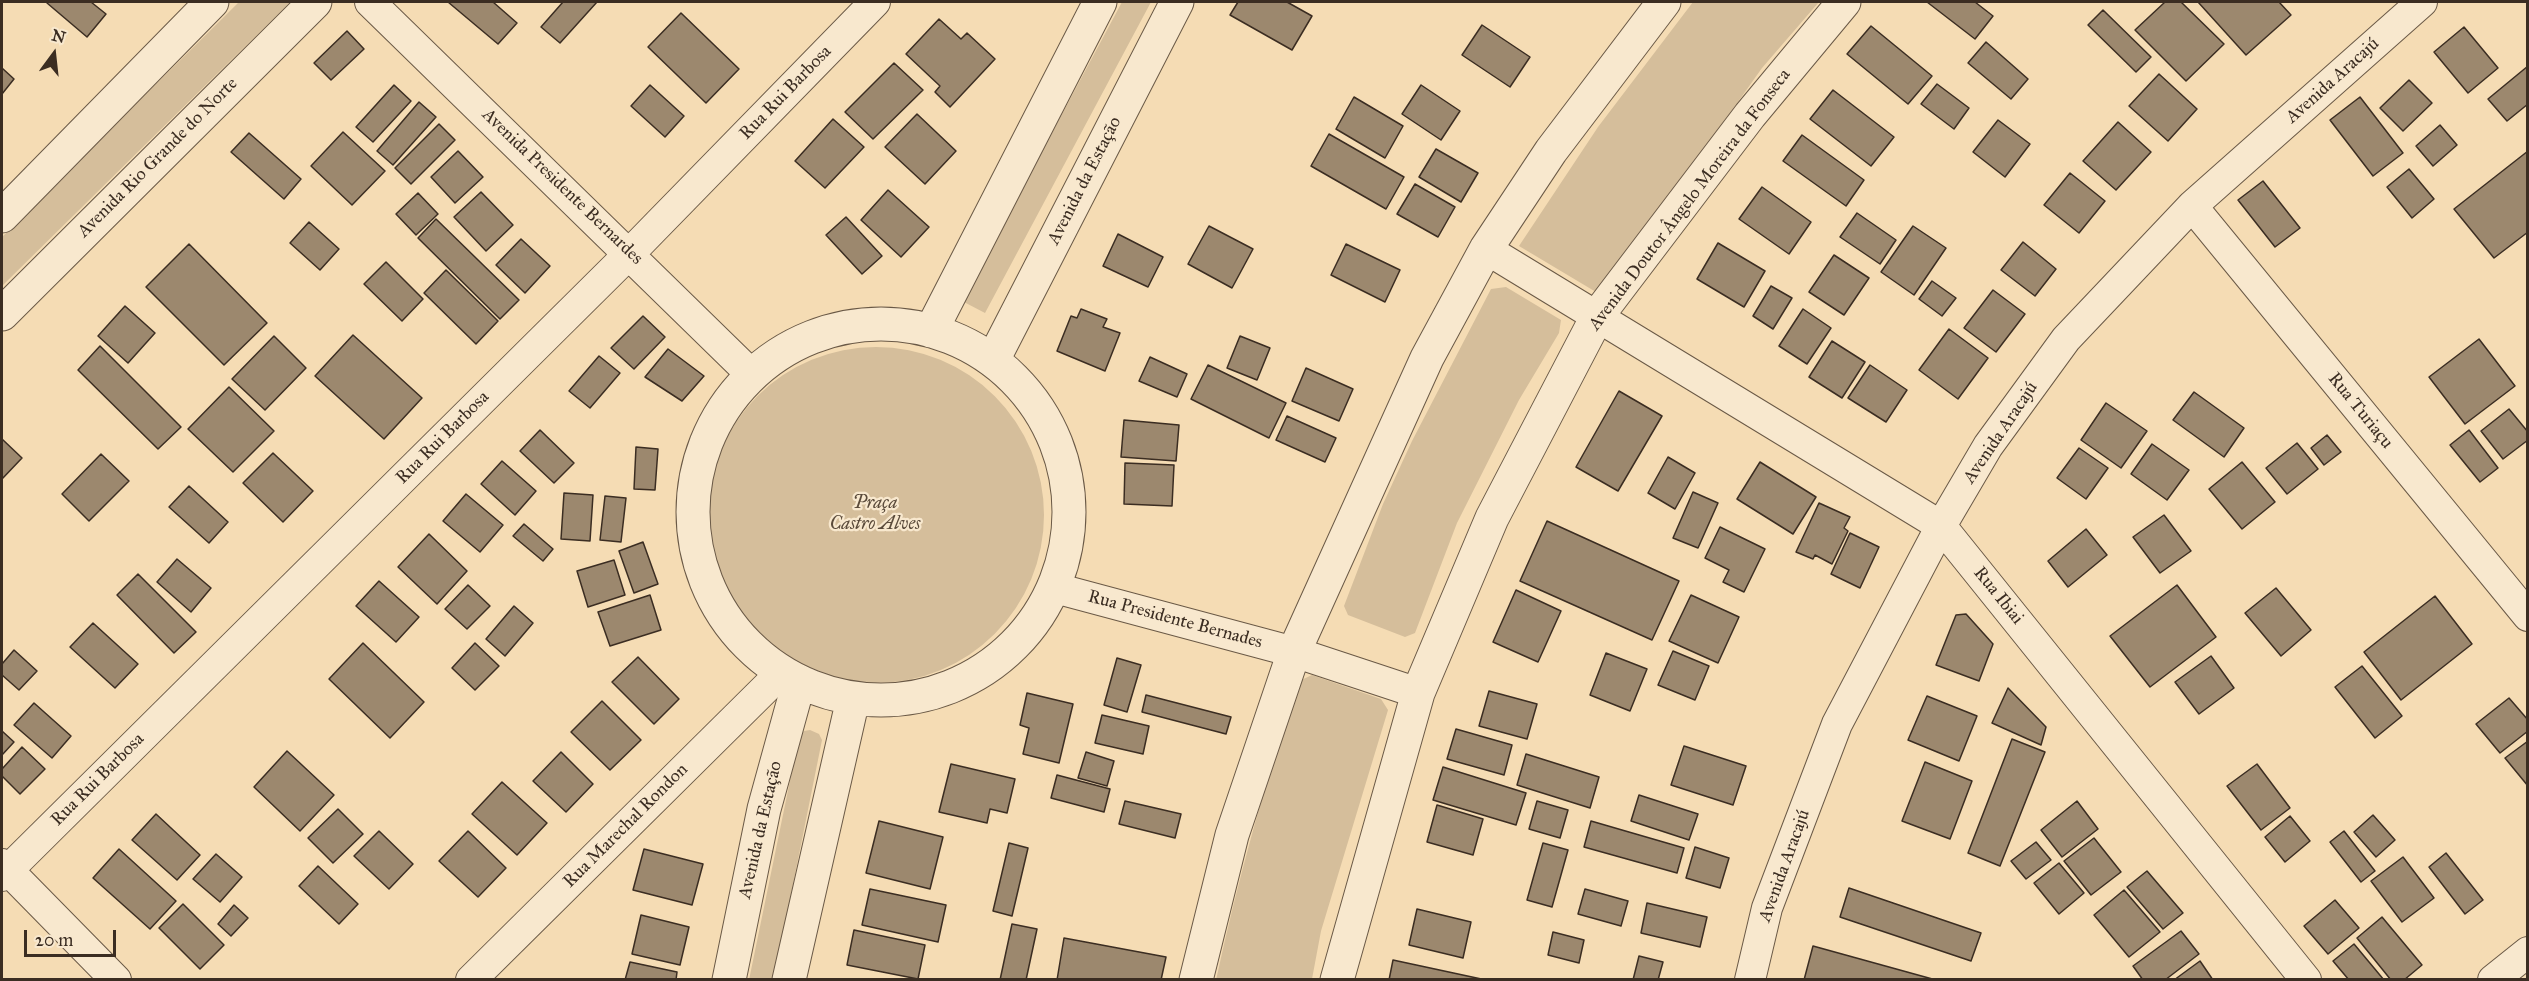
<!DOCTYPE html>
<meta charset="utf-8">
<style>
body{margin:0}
#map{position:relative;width:2529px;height:981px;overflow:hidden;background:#f5dcb4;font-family:"IM FELL Great Primer",serif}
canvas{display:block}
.frame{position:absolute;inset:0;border:3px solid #3b2d22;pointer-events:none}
.north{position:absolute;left:24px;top:24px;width:60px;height:60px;-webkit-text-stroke:4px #f8e8ce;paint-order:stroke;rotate:15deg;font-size:16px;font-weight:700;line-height:24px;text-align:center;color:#3b2d22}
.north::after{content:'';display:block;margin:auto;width:21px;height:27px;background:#3b2d22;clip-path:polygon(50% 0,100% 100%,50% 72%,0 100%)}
.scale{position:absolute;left:24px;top:930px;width:92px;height:27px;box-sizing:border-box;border:3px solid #3b2d22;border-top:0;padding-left:8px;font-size:18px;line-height:21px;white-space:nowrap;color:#3b2d22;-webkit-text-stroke:4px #f8e8ce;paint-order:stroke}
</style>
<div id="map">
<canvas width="2529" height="981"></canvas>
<div class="frame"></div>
<div class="north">N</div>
<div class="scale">20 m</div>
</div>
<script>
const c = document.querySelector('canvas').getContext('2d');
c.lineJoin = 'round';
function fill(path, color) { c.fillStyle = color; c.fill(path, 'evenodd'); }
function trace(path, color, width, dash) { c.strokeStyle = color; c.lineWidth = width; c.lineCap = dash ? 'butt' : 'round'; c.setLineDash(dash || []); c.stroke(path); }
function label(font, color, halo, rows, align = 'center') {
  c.font = font + ' "IM FELL Great Primer",serif'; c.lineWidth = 4.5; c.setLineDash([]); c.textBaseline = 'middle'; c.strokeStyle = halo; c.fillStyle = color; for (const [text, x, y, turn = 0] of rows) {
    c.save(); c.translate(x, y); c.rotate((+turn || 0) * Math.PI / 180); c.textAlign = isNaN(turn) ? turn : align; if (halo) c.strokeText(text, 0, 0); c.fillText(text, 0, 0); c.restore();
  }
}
const green = new Path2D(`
 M239,2h51l-288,284v-49z
 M1122,2h29l-166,311 -23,-12z
 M1693,2h126l-57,66 -161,227 -82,-49 79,-119z
 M1506,287l55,33 -2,13 -40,67 -62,123 -42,110 -10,4 -57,-22 -4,-9 39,-102 29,-63 79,-152z
 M708 515a168 168 0 1 1 336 0a168 168 0 1 1-336 0Z
 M1312,675l69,24 7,11 -67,221 -9,48 -96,1c22,-101 50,-200 81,-298z
 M810,730l9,4 3,6 -48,239 -25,1 50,-243 5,-6z`);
const building = new Path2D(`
 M49,2h42l15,12 -19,23 -40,-34z
 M448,2h45l24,21 -19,21z
 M563,2h34l-37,41 -19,-16z
 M1238,2h49l25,14 -20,34 -62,-35z
 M1927,2h48l18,14 -18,23z
 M2165,2h16l43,42 -38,37 -51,-51z
 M2198,2h81l12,13 -45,40z
 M2103,10l48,47 -15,15 -48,-47z
 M681,13l58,56 -33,34 -58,-56z
 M939,19l22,20 6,-6 28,26 -45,48 -15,-15 5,-6 -34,-32z
 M1482,25l48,32 -20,30 -48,-32z
 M1871,26l61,50 -24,28 -61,-50z
 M2464,27l34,41 -30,25 -34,-41z
 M347,31l17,18 -33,31 -17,-17z
 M1986,42l42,37 -17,20 -43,-36z
 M894,63l29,27 -50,49 -28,-27z
 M2528,66v38l-21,17 -19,-22z
 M2,68l12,11 -12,15z
 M2159,74l38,35 -29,32 -39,-35z
 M2409,80l23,23 -29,28 -23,-23z
 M1937,84l32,24 -15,21 -33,-25z
 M394,85l17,16 -38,41 -17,-15z
 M650,85l34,31 -19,21 -34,-31z
 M1421,85l39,26 -19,29 -39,-26z
 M1833,90l61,47 -23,29 -61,-47z
 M1354,97l49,29 -18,32 -49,-29z
 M2360,97l43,56 -30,23 -43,-56z
 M419,102l17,15 -43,48 -16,-14z
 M917,114l39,37 -31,33 -40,-37z
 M833,119l31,28 -39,41 -30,-27z
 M1998,120l32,24 -25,33 -32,-25z
 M2118,122l33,30 -35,38 -33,-29z
 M439,124l16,16 -44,44 -16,-16z
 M2440,125l17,20 -24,21 -17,-20z
 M343,132l42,39 -33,34 -41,-39z
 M249,133l52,46 -17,20 -53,-47z
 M1329,134l75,43 -18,32 -75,-43z
 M1802,135l62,45 -18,26 -63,-45z
 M1436,149l42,24 -17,29 -42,-25z
 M458,151l25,26 -28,26 -24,-26z
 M2528,151v81l-34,26 -40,-49z
 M2409,169l25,30 -22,19 -25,-31z
 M2070,173l35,28 -26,32 -35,-28z
 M2263,181l37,47 -25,19 -37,-47z
 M1415,184l40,23 -17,30 -41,-23z
 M1762,187l49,35 -22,32 -50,-35z
 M888,190l41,37 -28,30 -40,-37z
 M481,192l32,33 -27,26 -32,-34z
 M418,193l20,21 -22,21 -20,-21z
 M1857,213l39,27 -16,24 -40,-27z
 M846,217l36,39 -20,18 -36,-39z
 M436,219l83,81 -19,19 -82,-81z
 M309,222l30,27 -19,21 -30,-27z
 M1209,226l44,23 -21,39 -44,-24z
 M1913,226l33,22 -32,47 -33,-23z
 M1118,234l45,23 -15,30 -45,-21z
 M521,239l29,27 -25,27 -29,-28z
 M2023,242l33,27 -21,27 -34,-26z
 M1718,243l47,28 -21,36 -47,-28z
 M189,244l78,79 -43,42 -78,-78z
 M1346,244l54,26 -15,32 -54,-27z
 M1834,255l35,23 -25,37 -35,-23z
 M386,262l37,37 -21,22 -38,-37z
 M446,270l52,51 -22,23 -52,-51z
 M1932,281l24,17 -14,18 -23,-17z
 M1771,286l21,12 -19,31 -20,-13z
 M1993,290l32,24 -29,38 -32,-24z
 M125,306l30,27 -27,30 -30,-27z
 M1081,309l26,10 -4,8 17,6 -15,38 -48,-20 14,-35 6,2z
 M1803,309l28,19 -24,36 -28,-18z
 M643,316l22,21 -31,32 -23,-21z
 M1949,329l39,29 -30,41 -39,-29z
 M353,335l69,63 -38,41 -69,-63z
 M274,336l32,32 -41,42 -33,-31z
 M1240,336l30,12 -13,32 -30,-12z
 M2479,339l36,47 -50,38 -36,-47z
 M1832,341l33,21 -23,36 -33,-21z
 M100,346l81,81 -23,22 -80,-79z
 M668,349l36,27 -22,25 -37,-24z
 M599,356l21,17 -30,35 -21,-17z
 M1150,357l37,17 -10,23 -38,-16z
 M1208,365l78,38 -17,35 -78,-39z
 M1870,365l37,25 -21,32 -38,-24z
 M1306,368l47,21 -14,32 -47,-20z
 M229,387l45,44 -41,41 -45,-43z
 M1619,391l43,25 -44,75 -42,-24z
 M2194,392l50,36 -20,29 -51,-37z
 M2106,403l41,28 -26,37 -40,-28z
 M2509,409l19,23v8l-25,19 -22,-28z
 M1287,416l49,22 -11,24 -49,-22z
 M1124,420l55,5 -3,36 -55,-4z
 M540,430l34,33 -20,20 -34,-32z
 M2469,430l29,38 -18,14 -30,-37z
 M2327,435l14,17 -17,13 -13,-17z
 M2,439l20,19 -20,21z
 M2297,443l21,26 -31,25 -21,-26z
 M2152,444l37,26 -22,30 -36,-26z
 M636,447l22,2 -3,41 -21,-1z
 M2079,448l29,20 -22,31 -29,-21z
 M273,453l40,38 -30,31 -40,-39z
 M101,454l28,27 -40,40 -27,-27z
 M1668,457l27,16 -20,36 -27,-16z
 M502,461l34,30 -21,24 -34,-31z
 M1760,462l56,35 -23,37 -56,-35z
 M2242,462l33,40 -33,27 -33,-40z
 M1125,463l49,2 -2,41 -48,-2z
 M189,486l39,36 -19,21 -40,-36z
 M1693,492l25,11 -20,45 -25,-10z
 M564,493l29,2 -3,46 -29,-2z
 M466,494l37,31 -23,27 -37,-31z
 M605,496l21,2 -5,44 -21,-2z
 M1819,503l31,14 -6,11 4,3 -16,33 -17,-9 -2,4 -17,-7z
 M2164,515l27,36 -31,22 -27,-36z
 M1547,521l132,60 -27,59 -132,-59z
 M524,524l29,25 -10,12 -30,-25z
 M1720,527l45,22 -21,43 -21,-10 6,-12 -24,-12z
 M2086,529l21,26 -39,32 -20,-26z
 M1850,533l29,14 -19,41 -29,-14z
 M429,534l38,37 -30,33 -39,-37z
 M643,542l15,42 -24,9 -15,-42z
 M177,559l34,29 -20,24 -34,-30z
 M614,560l11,35 -37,12 -11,-36z
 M138,574l58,58 -22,21 -57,-58z
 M379,581l40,36 -23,25 -40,-36z
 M468,585l22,21 -23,23 -22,-20z
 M2177,585l39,52 -66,50 -40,-51z
 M2276,588l35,42 -30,26 -36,-43z
 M1516,590l45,21 -23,51 -45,-20z
 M650,595l11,35 -51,16 -12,-34z
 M1691,595l48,22 -21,46 -49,-22z
 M2435,596l37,48 -71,56 -37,-48z
 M514,606l19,17 -28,33 -19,-17z
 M1966,614l27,30 -14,37 -43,-16 20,-50z
 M93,623l45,41 -23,24 -45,-41z
 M363,643l61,59 -34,36 -61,-59z
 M475,643l24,23 -24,24 -23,-22z
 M14,650l23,21 -18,19 -17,-15v-11z
 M1673,651l36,15 -14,34 -37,-15z
 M1606,653l41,16 -17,42 -40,-16z
 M2211,656l23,32 -35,26 -24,-32z
 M638,657l41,42 -25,25 -42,-42z
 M1117,658l24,7 -14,47 -23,-7z
 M2362,666l40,50 -27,22 -40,-51z
 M2008,688l38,39 -5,18 -49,-22z
 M1489,691l48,13 -10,35 -48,-13z
 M1027,693l46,11 -14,59 -36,-9 6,-26 -9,-3z
 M1146,695l85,22 -5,17 -84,-22z
 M1927,696l50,20 -18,45 -51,-21z
 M2509,698l19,22v11l-28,22 -24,-29z
 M602,701l39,39 -31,30 -39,-38z
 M34,703l37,33 -19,22 -38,-33z
 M1102,715l47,11 -6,28 -48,-11z
 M1456,729l56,16 -8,30 -57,-16z
 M2,731l12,11 -12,13z
 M2012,739l33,13 -45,114 -32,-13z
 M2528,741v45l-23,-28z
 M1684,746l62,20 -13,39 -62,-20z
 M22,747l23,22 -25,25 -18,-18v-7z
 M287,751l47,44 -34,36 -46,-44z
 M561,752l32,32 -27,28 -33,-31z
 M1086,752l28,9 -7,25 -29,-8z
 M1526,754l73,23 -9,31 -73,-23z
 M1925,762l47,19 -22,58 -48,-18z
 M951,764l64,15 -8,34 -17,-4 -3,14 -48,-11z
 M2257,764l33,44 -29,22 -34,-44z
 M1443,767l83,26 -10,32 -83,-25z
 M1057,775l53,14 -6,23 -53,-14z
 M502,782l45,41 -30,32 -45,-41z
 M1639,795l59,19 -9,26 -58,-19z
 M1125,801l56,13 -6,24 -56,-14z
 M1537,801l31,9 -8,28 -31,-9z
 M2077,801l21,28 -36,28 -21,-27z
 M1437,805l46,14 -10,36 -46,-13z
 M338,809l25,25 -30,29 -25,-25z
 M156,814l44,41 -23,25 -45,-40z
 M2373,815l22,25 -19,17 -22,-25z
 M2290,816l20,25 -25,21 -20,-25z
 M879,821l64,16 -13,52 -64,-16z
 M1591,821l93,27 -7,25 -93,-26z
 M379,831l34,33 -24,25 -35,-33z
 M468,831l38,37 -28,29 -39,-36z
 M2344,831l31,40 -14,11 -31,-40z
 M2094,838l27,34 -30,23 -27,-34z
 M2036,842l15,18 -25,19 -15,-18z
 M1009,843l19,5 -16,68 -19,-5z
 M1543,843l25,7 -16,57 -25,-7z
 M1695,847l34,11 -9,30 -34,-10z
 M119,849l57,52 -26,28 -57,-51z
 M644,849l59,15 -11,41 -59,-15z
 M2446,853l37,47 -18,14 -36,-47z
 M216,854l26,23 -22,25 -27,-23z
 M2403,857l31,41 -32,24 -31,-41z
 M2059,863l25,30 -25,21 -25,-31z
 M318,866l40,38 -19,20 -40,-38z
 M2147,871l36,42 -20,16 -36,-42z
 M1849,888l132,45 -10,28 -131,-44z
 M870,889l76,16 -8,37 -76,-17z
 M1585,889l43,12 -7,25 -43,-12z
 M2124,890l36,42 -31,25 -35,-42z
 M2335,900l24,28 -31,26 -24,-28z
 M1647,903l60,14 -7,30 -59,-14z
 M183,904l41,41 -24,24 -41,-41z
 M234,905l14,13 -17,18 -13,-12z
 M1417,909l54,13 -8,36 -54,-13z
 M641,915l48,12 -9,38 -48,-11z
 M2382,917l40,48 -18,15h-13l-34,-42z
 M1012,924l25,5 -11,51h-26z
 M854,930l71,15 -7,34 -71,-14z
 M2181,931l18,23 -34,26h-22l-10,-14z
 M1553,932l31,8 -5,23 -31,-8z
 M1064,938l102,19 -5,23h-104z
 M2354,944l30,36h-35l-16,-19z
 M1813,946l123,34h-132z
 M1639,956l24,6 -5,18h-25z
 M1393,960l93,20h-97z
 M2200,961l13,19h-39z
 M630,962l47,10 -1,8h-51z`);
const minor = new Path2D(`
 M370,2l382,373
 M2192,206l336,410
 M1486,249l455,277 365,454
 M1055,588l239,64 124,41
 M2,864l114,116
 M2,876l628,-623 245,-251
 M471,980l311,-308
 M1750,980l17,-72 70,-184 104,-198 47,-80 78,-107 126,-133 230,-204
 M2493,980l35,-28`);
const tertiary = new Path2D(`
 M2,216l210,-214
 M2,314l313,-312
 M693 512a188 188 0 1 1 376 0a188 188 0 1 1-376 0Z
 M931,331l169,-329
 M993,360l184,-358
 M729,980l35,-171 35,-127
 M789,980l64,-281
 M1196,980l36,-145 62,-183 133,-294 59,-109 65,-98 113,-149
 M1337,980l81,-287 74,-175 106,-203 152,-200 94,-113`);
const streetNames = [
 ["Avenida Aracajú",2333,81,-42],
 ["Rua Rui Barbosa",786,93,-46],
 ["Avenida Rio Grande do Norte",158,158,-45],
 ["Avenida da Estação",1085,181,-63],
 ["Avenida Presidente Bernardes",562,187,44],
 ["Avenida Doutor Ângelo Moreira da Fonseca",1690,200,-53],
 ["Rua Turiaçu",2360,411,51],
 ["Avenida Aracajú",2001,433,-56],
 ["Rua Rui Barbosa",443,438,-45],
 ["Rua Ibiai",1998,596,51],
 ["Rua Presidente Bernades",1175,620,15],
 ["Rua Rui Barbosa",98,780,-45],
 ["Rua Marechal Rondon",626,826,-45],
 ["Avenida da Estação",761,830,-77],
 ["Avenida Aracajú",1785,866,-70]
];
const parkNames = [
 ["Praça",875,504],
 ["Castro Alves",875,525]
];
fill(green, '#d5be9b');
fill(building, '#9c886e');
trace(building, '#3b2d22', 1.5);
trace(minor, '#6a5946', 32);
trace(tertiary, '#6a5946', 35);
trace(minor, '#f8e8ce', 30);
trace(tertiary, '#f8e8ce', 33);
label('18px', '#3b2d22', '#f8e8ce', streetNames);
label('italic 18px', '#5a4a3a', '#f8e8ce', parkNames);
</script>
